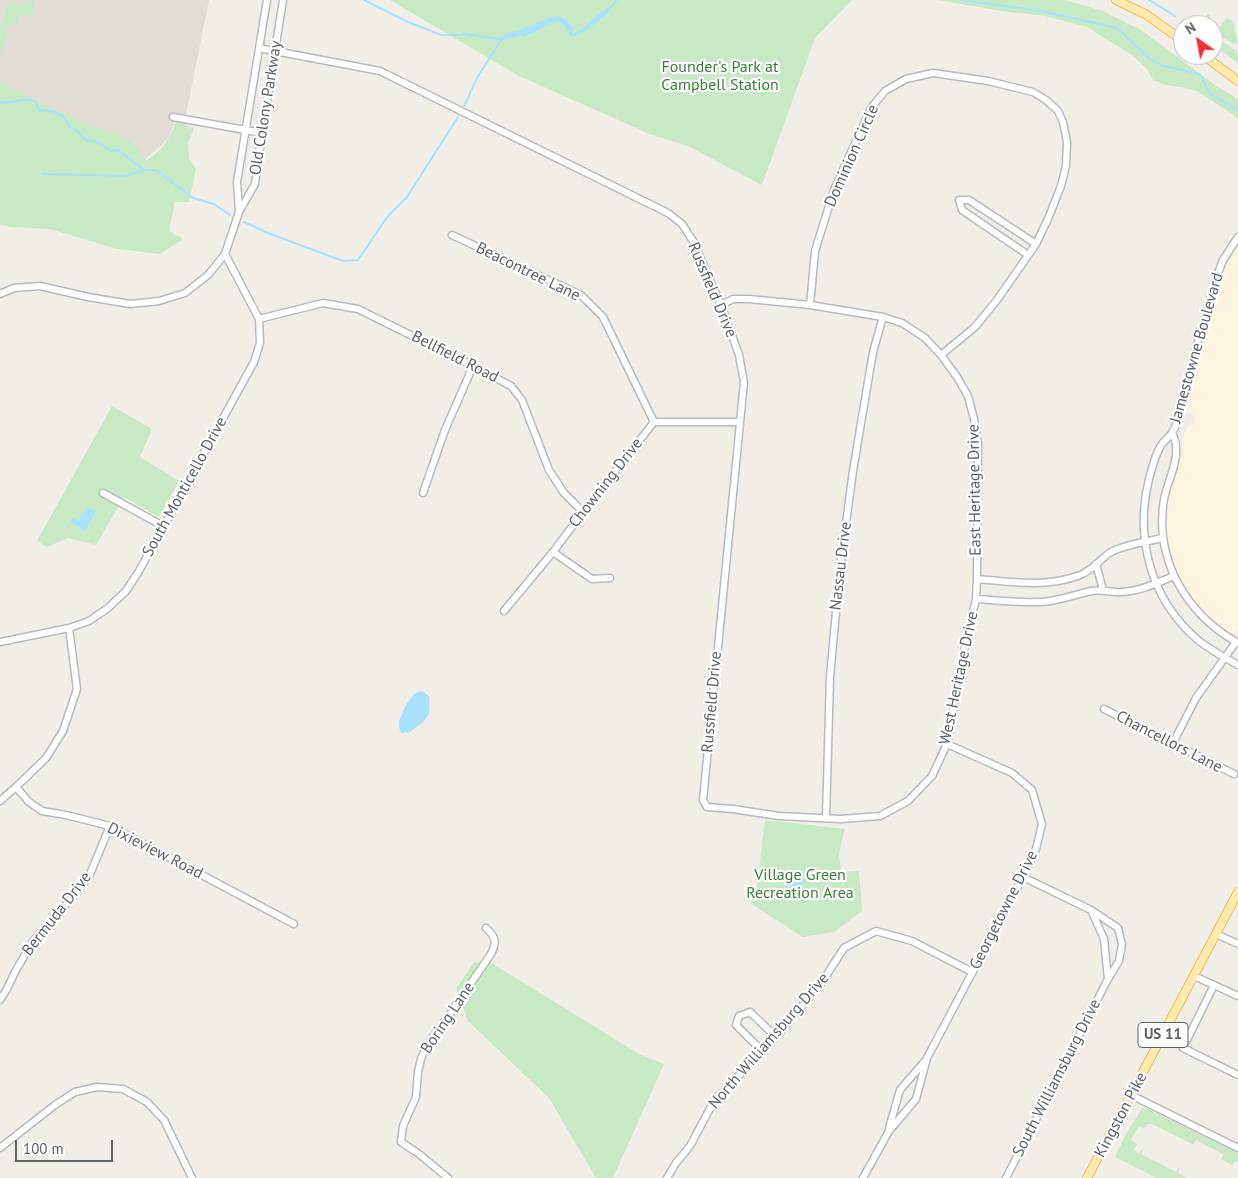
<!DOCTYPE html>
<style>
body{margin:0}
#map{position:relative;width:1238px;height:1178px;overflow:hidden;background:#f1eee7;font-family:"PT Sans",sans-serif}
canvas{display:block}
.north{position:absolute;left:1173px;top:15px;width:50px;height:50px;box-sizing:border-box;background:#fff;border:1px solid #bfc1c3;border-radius:50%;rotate:327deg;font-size:14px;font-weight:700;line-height:20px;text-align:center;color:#5e6368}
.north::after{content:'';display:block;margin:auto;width:18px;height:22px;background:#ee3033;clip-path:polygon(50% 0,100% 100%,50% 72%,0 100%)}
.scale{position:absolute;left:15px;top:1140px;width:98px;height:22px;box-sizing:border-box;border:2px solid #5e6368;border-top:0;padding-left:6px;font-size:15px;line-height:18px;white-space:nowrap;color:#5e6368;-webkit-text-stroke:4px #fff;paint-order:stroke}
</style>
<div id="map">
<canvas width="1238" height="1178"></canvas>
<div class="north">N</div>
<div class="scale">100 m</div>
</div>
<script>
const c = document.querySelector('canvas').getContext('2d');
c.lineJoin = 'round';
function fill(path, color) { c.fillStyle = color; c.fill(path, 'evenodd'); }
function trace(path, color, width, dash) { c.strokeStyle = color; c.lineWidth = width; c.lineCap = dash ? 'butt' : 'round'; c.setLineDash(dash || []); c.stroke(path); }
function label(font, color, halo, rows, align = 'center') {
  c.font = font + ' "PT Sans",sans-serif'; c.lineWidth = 4.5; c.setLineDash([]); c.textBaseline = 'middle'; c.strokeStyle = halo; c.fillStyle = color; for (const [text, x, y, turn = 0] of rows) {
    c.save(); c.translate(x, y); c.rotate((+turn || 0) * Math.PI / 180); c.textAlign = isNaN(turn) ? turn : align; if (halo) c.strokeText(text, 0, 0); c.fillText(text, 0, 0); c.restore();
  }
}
const commercial = new Path2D(`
 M1238,245v384l-2,3 -5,1 -3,-1 -10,-6 -13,-11 -15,-19 -9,-15 -7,-15 -4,-19 -3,-14v-15l2,-16 16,-71 1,-3 4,-3h4l2,-9 -6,-3 -3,-3 2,-17 4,-16 29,-102z`);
const education = new Path2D(`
 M0,0h209l-23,114 -7,-1 -10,24 -8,9 -19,15 -142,-69z`);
const green = new Path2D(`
 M390,0h462l-37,38 -53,147 -74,-39 -36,-11 -133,-59z
 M939,0h126l38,11 38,19 74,55 23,14v19l-41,-27 -17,-4 -14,-2 -13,-5 -5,-10 -16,-15 -45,-28 -42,-11 -44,-5z
 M9,1l14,3 1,-3 10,1 -3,14 -12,-1 -2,8 -2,-1 -1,4 -5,-1 -9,30v-31h2z
 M1207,14h2l1,1 -1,4 7,4 -1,1 5,3 3,-5h1l3,-4 5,3 2,3 4,19 -5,1c-10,-7 -12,-8 -20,2v-21h-11z
 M1223,42l15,10v11l-18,-13 -2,-4 2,-3z
 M0,83l84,40 39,13 15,12 8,13c16,-11 24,-21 30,-40l8,2 10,6 -6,14 1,16 7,10 -7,33h-14l-6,29 14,8 -23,15 -43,-5 -67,-20 -40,-2 -10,-3z
 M112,406l40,23 -12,28 39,24 -20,36 -35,-20 -28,48 -28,-7 -21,9 -10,-6z
 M765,820l80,9 -6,24 2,19 18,-1 3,40 -28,21 -31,5 -53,-34 6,-9z
 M474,962l19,2 146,90 25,10 -51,114h-17l-47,-80 -81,-77 -12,-32z
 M1142,1108h4l92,45v9l-3,-1 -3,4 -11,-6 2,-5 -27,-14 -3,4h-1l-40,-20h-4l-4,4 -5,-2 -8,14 6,4 -3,6 5,3 4,-5v1l-2,5 35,18 2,-4h2l-2,5 9,5h-30l-42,-21 10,-21z`);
const water = new Path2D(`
 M607,8l4,2c-9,8 -28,26 -40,26l-7,-11 -6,-4c-9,1 -15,8 -23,11 -4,2 -7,2 -11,5l-2,-2 -20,5 -1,-1 3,-4 3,-2 16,-4 29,-12 7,-1 6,3 8,9 -1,5 1,1c14,-6 21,-19 34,-26z
 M87,507l9,4 -11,20 -15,-9 3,-5 6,4z
 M422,691l8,6 -1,17 -6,8 -13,10 -9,1 -2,-6v-6l7,-16 8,-11z
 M792,869l14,12 -7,7 -3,-3 -7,3 -1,-1 2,-7 -4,-4z`);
const stream = new Path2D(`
 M364,0l44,22 33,13h18l6,-1 34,5 4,-1
 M961,0l80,11 76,17 32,30 12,7 38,9c5,5 6,12 10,18 6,6 21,13 29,17
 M1149,0l26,16
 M608,10l9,-10
 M0,102c10,4 29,-8 36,1 2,2 2,5 3,7l12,1 12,5 6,10 9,6 7,8c16,1 14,4 26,11l7,-1 25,19
 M464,106l14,-30 24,-37
 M42,174l84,2 18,-6h12l37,28 21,6 16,11
 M244,222l24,11 75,28 15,-1 30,-44 19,-19 51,-80`);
const minor = new Path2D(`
 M259,48l121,23 288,142 14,11 11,17 28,64 18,50 5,27 -41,418 4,7 26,2 46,7 62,3 39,-3 28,-15 24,-25 15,-32 18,-98 11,-47 1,-20 1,-135 -4,-25 -6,-23 -11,-19 -16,-22 -16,-17 -23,-15 -19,-6 -73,-12 -61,-6h-16l-12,6
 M173,117l89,16
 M239,211l-2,-29 30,-182
 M452,235l129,60 22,22 51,105
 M1238,237l-15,23 -6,16c-10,34 -20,68 -29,102 -3,13 -5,25 -9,37 -1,6 -4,13 -7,18 -3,4 -7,7 -10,11 -4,6 -7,14 -9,21 -21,64 -6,132 46,176 12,9 26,17 39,24
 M1028,255l-66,-45 -3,-10h10l67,44
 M0,294l14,-6 26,-2 48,11 42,7 29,-3 26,-8 23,-18 17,-21 14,-42 16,-28 7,-51 21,-133
 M810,305l5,-54 19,-61 37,-82 14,-17 21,-12 27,-6 55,8 45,11 13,8 12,11 5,11 4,20 -1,24 -5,20 -13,33 -12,25 -39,56 -22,27 -34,28
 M259,319l64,-16 35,6 115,57 38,20 11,14 27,70 15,23 19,19
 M1172,433c2,4 4,9 4,14 2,16 -9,36 -12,52 -10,60 22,115 74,144
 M103,493l60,33
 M423,493l22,-63 28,-64
 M553,552l39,27 18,-1
 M1096,564l7,26
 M977,579c35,3 70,9 103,-4 13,-5 20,-16 31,-23 15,-8 35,-10 52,-14
 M976,599c21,1 42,4 62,3 18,0 35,-7 53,-11 11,-2 21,2 31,1 18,-1 35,-9 52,-16
 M504,611l49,-59 30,-40 71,-90h86
 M0,642l69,-14 20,-7 19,-13 18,-17 13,-20 115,-209 6,-19 -1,-24 -34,-65
 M1104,709l130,65
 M1173,743l23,-45 40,-56
 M16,787l13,15 13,9 24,4 44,11 184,98
 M0,801l16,-14 30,-29 17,-27 14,-42 -8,-61
 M826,818l4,-141 10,-109 13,-97 20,-119 10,-35
 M1092,912l12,27 4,40
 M1216,934l22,10
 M1194,976l20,9
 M1238,996l-24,-11 -31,63 55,27
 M0,1000l7,-11 8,-17 18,-31 45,-50 12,-17 20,-48
 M763,1050l-8,-6 -19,-19 3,-9 11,-4 26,25
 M1131,1095l107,53
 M889,1128l11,-38 25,-29
 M0,1148l55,-43 20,-13 22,-5 26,2 24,13 17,18 28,58
 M448,1178l-29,-24 -18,-12 2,-16 13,-29 2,-25 3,-13 5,-12 26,-36 39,-57c6,-12 5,-17 -5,-26
 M667,1178l9,-15 14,-17 24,-45 62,-64 46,-55 22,-34 32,-17 36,10 60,31
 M863,1178l26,-47 27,-32 11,-41 96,-181 13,-28 6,-25 -10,-34 -20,-17 -65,-29
 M1006,1178l102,-199 11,-18 3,-17 -4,-16 -27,-18 -68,-33`);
const major = new Path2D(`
 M1116,0l31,15 36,26
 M1203,55l35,26
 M1087,1178l151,-286`);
const shields = [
 [1163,1035,50]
];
const shieldNames = [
 ["US 11",1163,1035]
];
const parkNames = [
 ["Founder's Park at",720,67],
 ["Campbell Station",720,85],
 ["Village Green",800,875],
 ["Recreation Area",800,893]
];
const streetNames = [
 ["Old Colony Parkway",266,108,-81],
 ["Dominion Circle",852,156,-66],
 ["Beacontree Lane",528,272,26],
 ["Russfield Drive",712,290,67],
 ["Jamestowne Boulevard",1197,348,-74],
 ["Bellfield Road",455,357,27],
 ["Chowning Drive",606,483,-52],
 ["South Monticello Drive",185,487,-61],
 ["East Heritage Drive",975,490,-91],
 ["Nassau Drive",841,566,-83],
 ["West Heritage Drive",959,678,-78],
 ["Russfield Drive",712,702,-85],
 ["Chancellors Lane",1169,742,27],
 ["Dixieview Road",155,851,27],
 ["Georgetowne Drive",1004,910,-63],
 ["Bermuda Drive",57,914,-52],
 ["Boring Lane",448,1018,-56],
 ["North Williamsburg Drive",769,1041,-49],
 ["South Williamsburg Drive",1057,1078,-63],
 ["Kingston Pike",1121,1115,-62]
];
fill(commercial, '#fff4df');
fill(education, '#e1ddd5');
fill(green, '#c7e9c4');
fill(water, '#a9e2ff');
trace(stream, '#a9e2ff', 2);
trace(minor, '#b7babe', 9);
trace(major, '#f5bc5c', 10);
trace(minor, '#fff', 6);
trace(major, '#ffeaae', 8);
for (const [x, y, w] of shields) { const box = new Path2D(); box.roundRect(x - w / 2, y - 12.5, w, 25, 4); c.fillStyle = '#fff'; c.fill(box); trace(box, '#5e6368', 1); }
label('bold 15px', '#5e6368', null, shieldNames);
label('16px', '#368232', '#fff', parkNames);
label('16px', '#5e6368', '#fff', streetNames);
</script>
